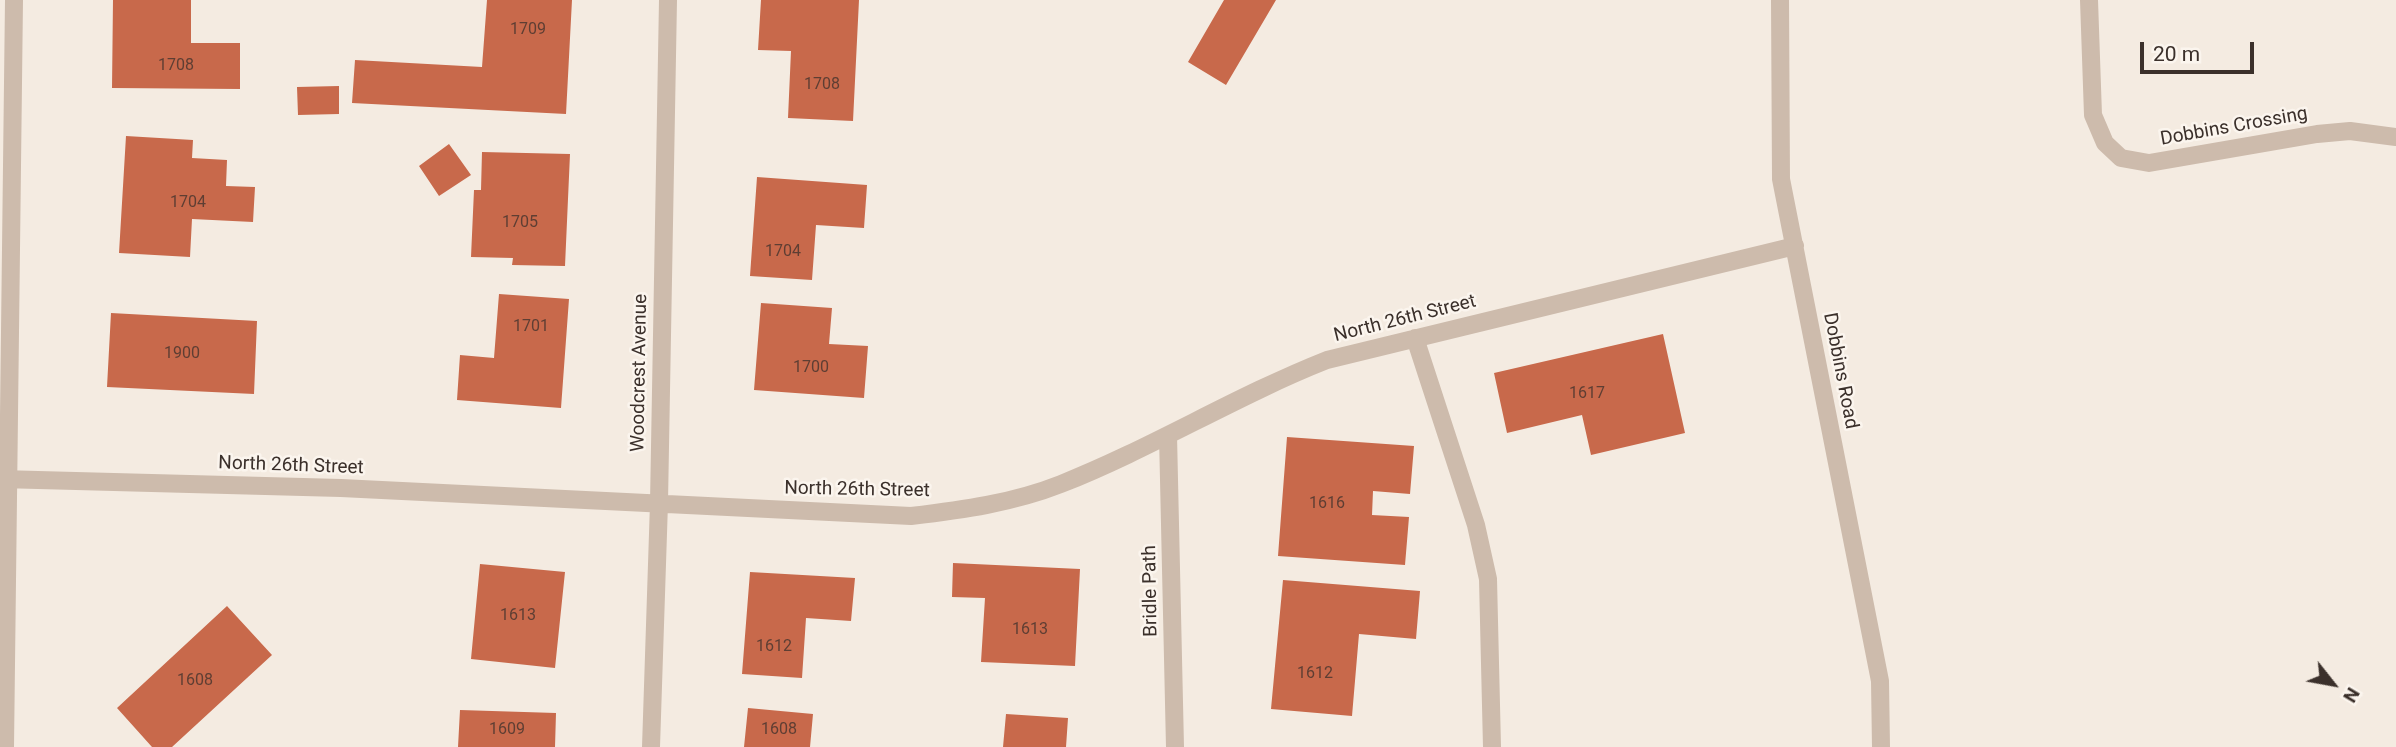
<!DOCTYPE html>
<style>
body{margin:0}
#map{position:relative;width:2396px;height:747px;overflow:hidden;background:#f4ebe1;font-family:Roboto,sans-serif}
canvas{display:block}
.north{position:absolute;left:2298px;top:649px;width:70px;height:70px;-webkit-text-stroke:5px #fbf5ee;paint-order:stroke;rotate:121deg;font-size:19px;font-weight:700;line-height:28px;text-align:center;color:#3b302b}
.north::after{content:'';display:block;margin:auto;width:24px;height:32px;background:#3b302b;clip-path:polygon(50% 0,100% 100%,50% 72%,0 100%)}
.scale{position:absolute;left:2140px;top:42px;width:114px;height:32px;box-sizing:border-box;border:4px solid #3b302b;border-top:0;padding-left:9px;font-size:21px;line-height:24px;white-space:nowrap;color:#3b302b;-webkit-text-stroke:5px #fbf5ee;paint-order:stroke}
</style>
<div id="map">
<canvas width="2396" height="747"></canvas>
<div class="north">N</div>
<div class="scale">20 m</div>
</div>
<script>
const c = document.querySelector('canvas').getContext('2d');
c.lineJoin = 'round';
function fill(path, color) { c.fillStyle = color; c.fill(path, 'evenodd'); }
function trace(path, color, width, dash) { c.strokeStyle = color; c.lineWidth = width; c.lineCap = dash ? 'butt' : 'round'; c.setLineDash(dash || []); c.stroke(path); }
function label(font, color, halo, rows, align = 'center') {
  c.font = font + ' Roboto,sans-serif'; c.lineWidth = 5; c.setLineDash([]); c.textBaseline = 'middle'; c.strokeStyle = halo; c.fillStyle = color; for (const [text, x, y, turn = 0] of rows) {
    c.save(); c.translate(x, y); c.rotate((+turn || 0) * Math.PI / 180); c.textAlign = isNaN(turn) ? turn : align; if (halo) c.strokeText(text, 0, 0); c.fillText(text, 0, 0); c.restore();
  }
}
const building = new Path2D(`
 M113,0h78v43h49v46l-128,-1z
 M487,0h85l-6,114 -214,-11 3,-43 127,7z
 M761,0h98l-6,121 -65,-3 3,-67 -33,-1z
 M1224,0h52l-50,85 -38,-23z
 M339,86v28l-41,1 -1,-28z
 M126,136l67,4 -1,18 35,2 -1,26 29,1 -2,35 -61,-3 -2,38 -71,-4z
 M449,144l22,31 -32,21 -20,-30z
 M482,152l88,2 -5,112 -53,-1 1,-7 -42,-1 3,-67h7z
 M757,177l110,8 -3,43 -48,-3 -4,55 -62,-4z
 M499,294l70,5 -8,109 -104,-8 3,-45 34,3z
 M761,303l71,5 -3,36 39,2 -4,52 -110,-8z
 M111,313l146,8 -3,73 -147,-7z
 M1663,334l22,99 -94,22 -9,-40 -75,18 -13,-60z
 M1287,437l127,9 -4,48 -37,-3 -1,24 37,2 -4,48 -127,-9z
 M953,563l127,6 -5,97 -94,-4 4,-64 -33,-1z
 M480,564l85,8 -10,96 -84,-9z
 M750,572l105,6 -4,43 -45,-3 -4,60 -60,-4z
 M1283,580l137,11 -4,48 -57,-5 -7,82 -81,-7z
 M227,606l45,49 -100,92h-20l-35,-39z
 M748,708l65,6 -3,33h-66z
 M460,710l96,3 -1,34h-97z
 M1006,714l62,4 -2,29h-63z`);
const minor = new Path2D(`
 M1780,0l1,179 99,502 1,66
 M2089,0l4,115 12,28 16,15 28,5 168,-29 33,-3 46,6
 M1415,338l61,187 12,54 4,168
 M1168,435l7,312
 M0,479l341,9 570,28c51,-6 102,-13 150,-32 91,-36 175,-88 266,-124l468,-114
 M5,747l9,-747
 M651,747l8,-244 9,-503`);
const numberNames = [
 ["1709",528,30],
 ["1708",176,66],
 ["1708",822,85],
 ["1704",188,203],
 ["1705",520,223],
 ["1704",783,252],
 ["1701",531,327],
 ["1900",182,354],
 ["1700",811,368],
 ["1617",1587,394],
 ["1616",1327,504],
 ["1613",518,616],
 ["1613",1030,630],
 ["1612",774,647],
 ["1612",1315,674],
 ["1608",195,681],
 ["1609",507,730],
 ["1608",779,730]
];
const streetNames = [
 ["Dobbins Crossing",2234,127,-10],
 ["North 26th Street",1405,319,-14],
 ["Dobbins Road",1840,371,79],
 ["Woodcrest Avenue",640,373,-89],
 ["North 26th Street",291,466,2],
 ["North 26th Street",857,490,1],
 ["Bridle Path",1151,591,-91]
];
fill(building, '#c8694b');
trace(minor, '#cdbbac', 18);
label('16px', '#5e3e33', null, numberNames);
label('19px', '#3b302b', '#fbf5ee', streetNames);
</script>
